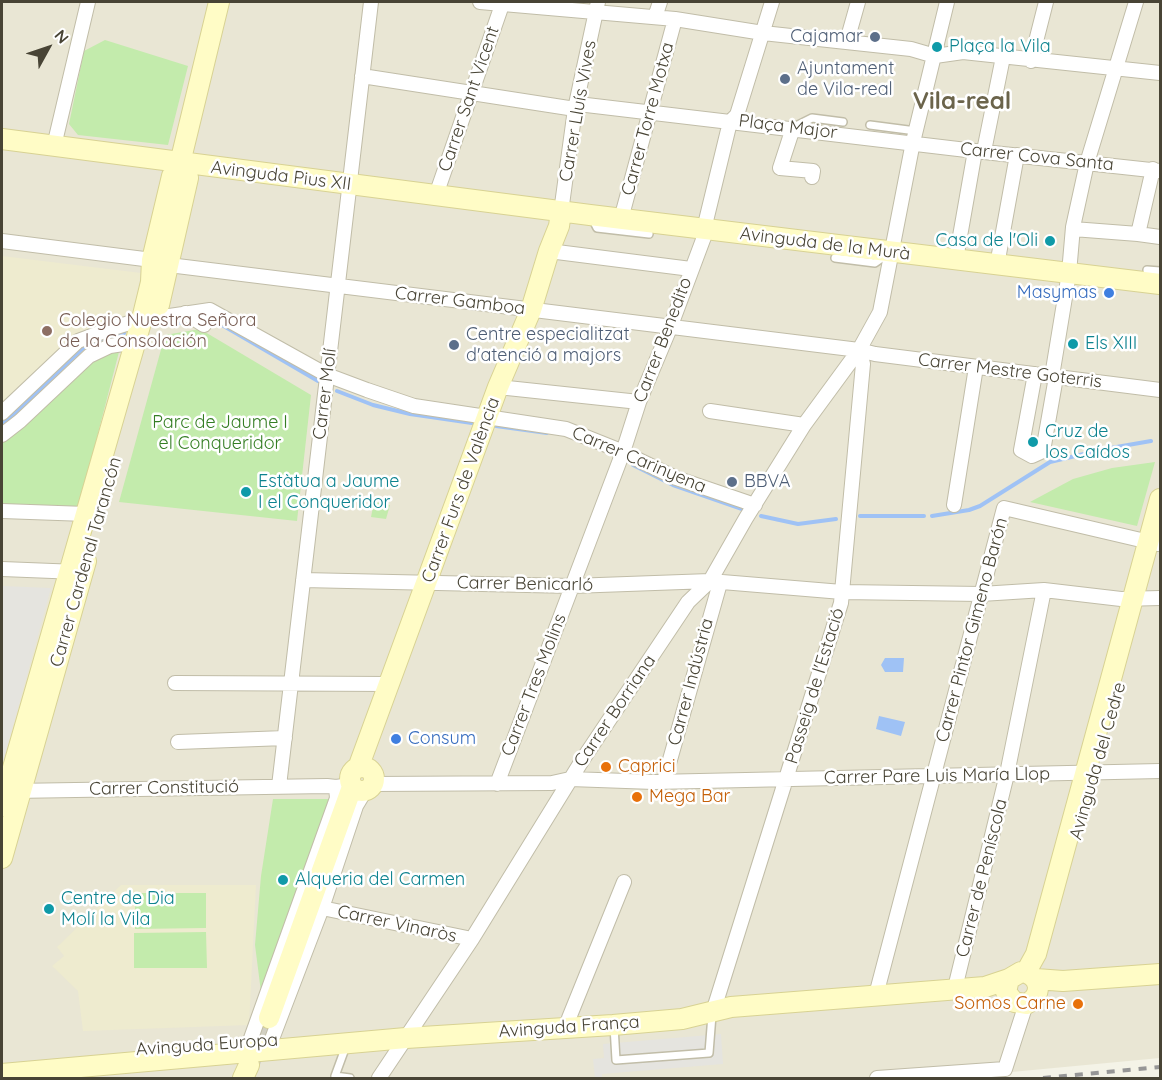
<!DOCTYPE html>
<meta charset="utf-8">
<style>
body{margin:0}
#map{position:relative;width:1162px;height:1080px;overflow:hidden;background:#f4f3e7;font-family:Quicksand,sans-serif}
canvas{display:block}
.frame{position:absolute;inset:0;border:3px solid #484435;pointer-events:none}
.north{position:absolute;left:18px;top:18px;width:60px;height:60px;-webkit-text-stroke:4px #fff;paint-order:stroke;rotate:50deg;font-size:16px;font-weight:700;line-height:24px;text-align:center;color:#484435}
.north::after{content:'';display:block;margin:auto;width:21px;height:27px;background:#484435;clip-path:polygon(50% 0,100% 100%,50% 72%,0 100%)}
</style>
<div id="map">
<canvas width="1162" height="1080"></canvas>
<div class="frame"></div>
<div class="north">N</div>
</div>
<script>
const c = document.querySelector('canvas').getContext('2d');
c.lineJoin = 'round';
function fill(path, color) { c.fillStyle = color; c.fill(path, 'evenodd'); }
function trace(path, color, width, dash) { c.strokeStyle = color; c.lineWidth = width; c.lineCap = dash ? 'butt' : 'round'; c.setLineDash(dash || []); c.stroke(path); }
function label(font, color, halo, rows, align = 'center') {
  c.font = font + ' Quicksand,sans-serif'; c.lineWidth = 5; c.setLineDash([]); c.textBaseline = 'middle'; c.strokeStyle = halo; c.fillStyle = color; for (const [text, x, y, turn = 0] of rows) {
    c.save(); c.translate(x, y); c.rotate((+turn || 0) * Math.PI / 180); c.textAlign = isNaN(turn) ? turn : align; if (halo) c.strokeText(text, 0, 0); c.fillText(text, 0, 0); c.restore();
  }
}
const residential = new Path2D(`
 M2,2h1158v1056l-212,20h-946z`);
const education = new Path2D(`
 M2,256l139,17 -9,47 -25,5 -105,82z
 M121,885h135l-7,140 -166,6 -5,-40 -26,-25 12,-10 -7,-9z`);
const green = new Path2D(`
 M105,40l83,26 -20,79 -90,-10 -9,-11 15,-73z
 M200,329l111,66 -14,126 -178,-19 46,-167z
 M120,348l-41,159 -77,-2v-68l89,-77z
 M1155,462l-18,64 -107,-24 43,-23 39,-11z
 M374,502l16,3 -4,14 -15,-2z
 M273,799h56l1,2 -69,191 -6,-47 6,-69z
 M135,893h71v35l-71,1z
 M206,932l1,36h-73v-35z`);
const parking = new Path2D(`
 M2,586l49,2 -49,178z
 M721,1034l2,30 -121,10v4h-7l-2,-19 11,-1 -1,-14z`);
const water = new Path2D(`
 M885,658h19l-1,14h-18l-4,-7z
 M879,716l26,6 -4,14 -25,-7z`);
const stream = new Path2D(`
 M204,319l6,-1 108,63
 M169,325l21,-4
 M337,391l36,14 37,9 62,9
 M2,424l12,-10 69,-66 41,-15
 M496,426l51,7
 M633,465l40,20 72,25
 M761,516l37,8 38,-5
 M860,516h64
 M932,516l37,-6 11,-4 70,-44 55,-13 46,-8`);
const secondaryTunnel = new Path2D(`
 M249,1065l20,-47`);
const lane = new Path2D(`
 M870,125l46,6
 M794,127l18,-9 31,4
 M592,218l5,10 52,6
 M835,258l40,5 10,-7
 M1147,270l13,1
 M614,1026l2,34 93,-7 3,-38
 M346,1046l-11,30 15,2`);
const street = new Path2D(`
 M480,2l195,17 88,14 148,16 24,7 28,-4 197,21
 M655,17l5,-15
 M847,41l11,-39
 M1031,61l15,-59
 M362,76l213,33
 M578,104l397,47 185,20
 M730,122l7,-7 35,-113
 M793,128l-13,40 33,3 -1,6
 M54,146l34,-144
 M984,151l19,-94
 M436,195l67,-193
 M561,212l14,-103 23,-107
 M621,219l54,-200
 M704,229l26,-107
 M1073,229l65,5 22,3
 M1138,234l15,-65
 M2,241l150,19
 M549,251l142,18
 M162,258l7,7 690,85 16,4 285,36
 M956,259l19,-108
 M997,265l20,-110
 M185,313l19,12
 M156,318l54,-8 117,65 40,15 47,16 152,23 50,20 60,29 79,27
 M1035,374l-14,76 11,6 11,-5 13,-74
 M1052,376l17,-103 4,-46 14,-64 49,-161
 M498,387l141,15
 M710,411l94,14
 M2,413l76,-72 32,-12 32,-10
 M2,435l18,-14 69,-65 21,-10 26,-4
 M954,505l22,-138
 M2,511l84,3
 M2,569l76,3
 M303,580l269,6 138,-5 132,11 139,2 63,-4 77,9 39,-1
 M175,683l215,1
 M178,742l107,-4
 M664,781l56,-198
 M373,784l179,-1 18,-4 84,3 506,-11
 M497,784l126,-332 16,-50 31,-74 37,-99
 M279,786l92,-784
 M13,791l314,-5 9,1 15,-2
 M322,908l150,31
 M955,988l52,-214 37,-184
 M876,995l128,-487 154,36
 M713,1012l128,-409 22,-239 -4,-14
 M569,1018l55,-136
 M272,1039l50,-131 34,-102 9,-15
 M250,1041l87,-243 -1,-11
 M379,1078l93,-139 111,-180 105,-157 22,-21 36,-63 58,-93 55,-75 21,-38 33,-170 34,-140
 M877,1078l128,-9 21,-65`);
const secondary = new Path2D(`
 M2,139l588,76 570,69
 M159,305l29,-127 -8,-15
 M350 779a12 12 0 1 1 24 0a12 12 0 1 1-24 0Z
 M358,768l140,-381 33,-77 18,-59 10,-25 2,-14
 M2,806l140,-487 9,-37 1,-22 20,-84 8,-13 39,-161
 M2,858l84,-297
 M1026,972l10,-18 124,-455
 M1036,979l27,2 97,-7
 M269,1018l83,-231
 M2,1074l404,-36 207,-13 69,-6 49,-12 254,-20 24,-8 12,-7c20,2 23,24 5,32l-12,-2 -8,-10 3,-13
 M243,1078l6,-13`);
const rail = new Path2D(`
 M1043,1078l117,-11`);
const markers = [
 [875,37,6,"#5c6f8a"],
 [937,47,6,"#0f9aa8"],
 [785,79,6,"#5c6f8a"],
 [1050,241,6,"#0f9aa8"],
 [1109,293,6,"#3f7fe0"],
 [47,331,6,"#8d6e63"],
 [1073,344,6,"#0f9aa8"],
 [454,345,6,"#5c6f8a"],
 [1033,442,6,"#0f9aa8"],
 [732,482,6,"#5c6f8a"],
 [246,492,6,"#0f9aa8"],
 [396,739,6,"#3f7fe0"],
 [606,767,6,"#e8710a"],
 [637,797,6,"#e8710a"],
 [283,880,6,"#0f9aa8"],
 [49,909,6,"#0f9aa8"],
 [1078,1004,6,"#e8710a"]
];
const serviceNames = [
 ["Cajamar",863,37,"right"],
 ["Ajuntament",797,69],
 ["de Vila-real",797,90],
 ["Centre especialitzat",466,335],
 ["d'atenció a majors",466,356],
 ["BBVA",744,482]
];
const cultureNames = [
 ["Plaça la Vila",949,47],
 ["Casa de l'Oli",1038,241,"right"],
 ["Els XIII",1085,344],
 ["Cruz de",1045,432],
 ["los Caídos",1045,453],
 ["Estàtua a Jaume",258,482],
 ["I el Conqueridor",258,503],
 ["Alqueria del Carmen",295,880],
 ["Centre de Dia",61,899],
 ["Molí la Vila",61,920]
];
const streetNames = [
 ["Carrer Sant Vicent",469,99,-71],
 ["Carrer Lluís Vives",578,111,-80],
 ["Carrer Torre Motxa",648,119,-75],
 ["Plaça Major",788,127,7],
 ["Carrer Cova Santa",1037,157,6],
 ["Avinguda Pius XII",281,176,7],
 ["Avinguda de la Murà",825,244,7],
 ["Carrer Gamboa",460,301,7],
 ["Carrer Benedito",663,340,-69],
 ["Carrer Mestre Goterris",1010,371,7],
 ["Carrer Molí",325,394,-83],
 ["Carrer Carinyena",639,460,23],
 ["Carrer Furs de València",461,490,-70],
 ["Carrer Cardenal Tarancón",86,562,-74],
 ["Carrer Benicarló",525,584,1],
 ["Carrer Pintor Gimeno Barón",972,630,-75],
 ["Carrer Indústria",691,682,-75],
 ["Carrer Tres Molins",534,685,-69],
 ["Passeig de l'Estació",815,686,-73],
 ["Carrer Borriana",615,711,-56],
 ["Avinguda del Cedre",1098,761,-74],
 ["Carrer Pare Luis María Llop",937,776,-1],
 ["Carrer Constitució",164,788,-1],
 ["Carrer de Peníscola",982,878,-76],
 ["Carrer Vinaròs",397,924,12],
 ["Avinguda França",569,1027,-4],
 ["Avinguda Europa",207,1045,-4]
];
const shopNames = [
 ["Masymas",1097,293],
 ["Consum",408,739,"left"]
];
const educationNames = [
 ["Colegio Nuestra Señora",59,321],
 ["de la Consolación",59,342]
];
const parkNames = [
 ["Parc de Jaume I",220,423],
 ["el Conqueridor",220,444]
];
const foodNames = [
 ["Caprici",618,767],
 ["Mega Bar",649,797],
 ["Somos Carne",1066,1004,"right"]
];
const districtNames = [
 ["Vila-real",962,102]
];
fill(residential, '#e9e6d4');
fill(education, '#eeebcf');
fill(green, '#c3ebac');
fill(parking, '#e5e4df');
fill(water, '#9fc2f5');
trace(stream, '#9fc2f5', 4);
trace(secondaryTunnel, '#d2d0c3', 20, [20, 10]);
trace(lane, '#c1bda8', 10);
trace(street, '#c1bda8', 16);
trace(secondary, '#d8d293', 22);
trace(lane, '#fff', 7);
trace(street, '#fff', 14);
trace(secondary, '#fffcc6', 20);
trace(rail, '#969696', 4, [8, 8]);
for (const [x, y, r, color] of markers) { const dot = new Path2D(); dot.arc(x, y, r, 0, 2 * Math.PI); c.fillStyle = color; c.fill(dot); trace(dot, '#fff', 2); }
label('18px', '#4e5e75', '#fff', serviceNames, 'left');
label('18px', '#0d838f', '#fff', cultureNames, 'left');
label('18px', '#484435', '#fff', streetNames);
label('18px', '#366cbe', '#fff', shopNames, 'right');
label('18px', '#785e54', '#fff', educationNames, 'left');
label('18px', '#357e24', '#fff', parkNames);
label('18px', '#c56008', '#fff', foodNames, 'left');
label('bold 24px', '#6b644b', '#fff', districtNames);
</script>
